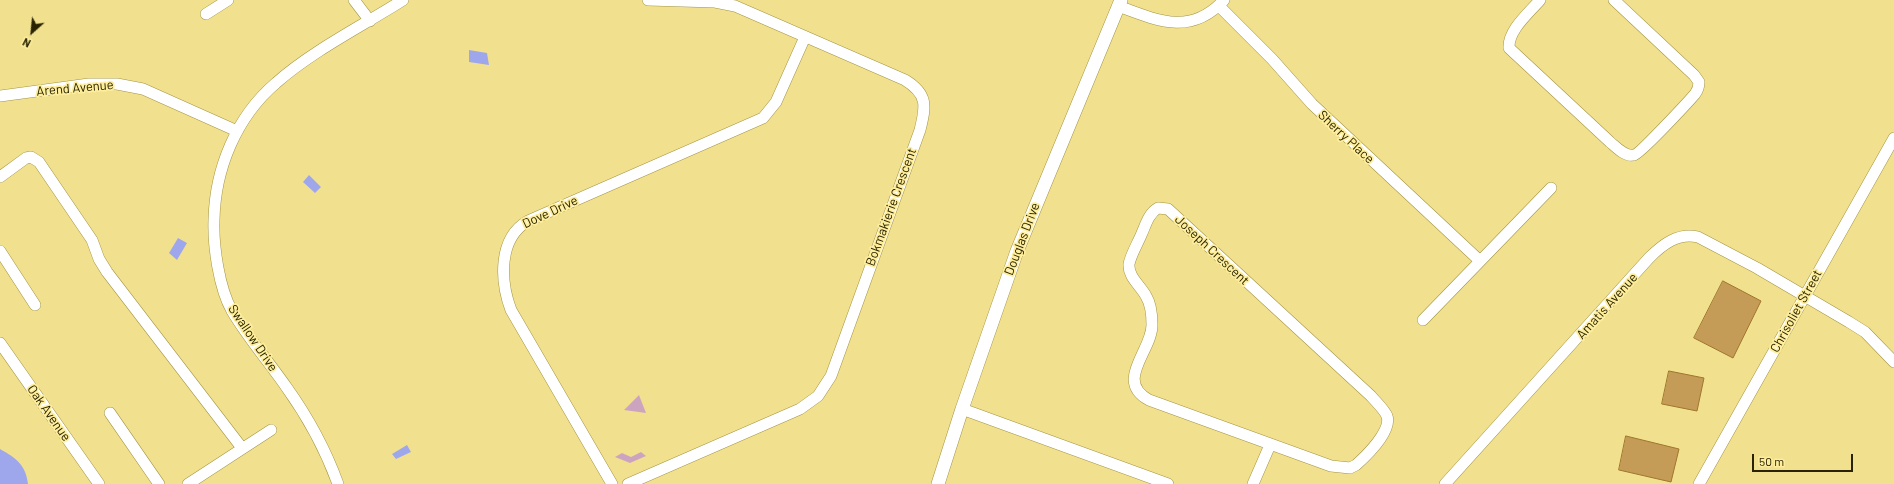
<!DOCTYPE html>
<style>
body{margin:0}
#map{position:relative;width:1894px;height:484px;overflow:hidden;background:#f1e18f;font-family:Barlow,sans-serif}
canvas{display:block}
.north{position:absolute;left:12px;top:12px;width:40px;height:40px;-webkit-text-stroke:3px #feee9c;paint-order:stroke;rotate:207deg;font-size:11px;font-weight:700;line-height:16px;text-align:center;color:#292301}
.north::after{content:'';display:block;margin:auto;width:14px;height:18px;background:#292301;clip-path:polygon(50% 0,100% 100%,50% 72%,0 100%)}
.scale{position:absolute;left:1752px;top:454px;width:101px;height:18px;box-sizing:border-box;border:2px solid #292301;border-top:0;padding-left:5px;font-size:12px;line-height:14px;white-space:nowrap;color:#292301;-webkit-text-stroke:3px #feee9c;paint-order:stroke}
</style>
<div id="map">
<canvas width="1894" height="484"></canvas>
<div class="north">N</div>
<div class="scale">50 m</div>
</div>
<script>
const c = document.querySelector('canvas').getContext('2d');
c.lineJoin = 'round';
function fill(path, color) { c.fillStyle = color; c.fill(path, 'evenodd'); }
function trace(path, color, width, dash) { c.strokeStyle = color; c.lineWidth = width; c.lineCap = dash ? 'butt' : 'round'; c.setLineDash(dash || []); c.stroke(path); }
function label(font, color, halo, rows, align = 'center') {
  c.font = font + ' Barlow,sans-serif'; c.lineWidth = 3.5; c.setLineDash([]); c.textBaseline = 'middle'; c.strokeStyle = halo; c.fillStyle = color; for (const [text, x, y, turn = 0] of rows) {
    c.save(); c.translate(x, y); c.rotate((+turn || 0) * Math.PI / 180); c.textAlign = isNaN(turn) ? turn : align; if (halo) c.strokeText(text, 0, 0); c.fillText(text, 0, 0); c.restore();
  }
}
const green = new Path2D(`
 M639,395l7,18 -22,-3z
 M641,452l5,4 -16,7 -15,-6 7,-4 9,4z`);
const water = new Path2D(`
 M469,50l18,3 2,12 -20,-3z
 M309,175l12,12 -6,6 -12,-11z
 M178,238l9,5 -10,17 -8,-7z
 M407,445l4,7 -15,7 -4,-5z
 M0,449c16,9 26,16 28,35h-28z`);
const building = new Path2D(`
 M1723,281l38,20 -28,57 -39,-20z
 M1669,371l35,7 -7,33 -35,-7z
 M1626,436l53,13 -8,33 -52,-12z`);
const minor = new Path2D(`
 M354,0l16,21
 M1540,0c-11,13 -32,30 -31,48l101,94c6,5 15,15 24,13 6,-1 55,-54 61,-61 3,-4 4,-7 4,-12l-5,-7 -80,-75
 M1118,6c40,15 73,30 106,-6
 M1219,6l53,53 40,45 168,157
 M206,14l22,-14
 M0,96l89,-12h28l26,5 94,42
 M0,177l26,-19 5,-1 8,5 53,78 7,19 8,13 135,176
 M1158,208l10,1 203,187c5,6 13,13 16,20 5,15 -21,40 -31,49l-6,3 -19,-2 -182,-66c-35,-19 3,-49 3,-75 0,-10 -1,-21 -6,-29 -6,-11 -18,-19 -17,-32 2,-10 9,-21 13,-31 4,-9 7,-20 16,-25z
 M0,251l35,54
 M1423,320l128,-132
 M0,343l99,141
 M962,409l206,75
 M110,413l49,71
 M188,484l83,-54
 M338,484c-12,-33 -31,-68 -51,-96 -18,-26 -39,-50 -55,-77 -13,-23 -19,-65 -18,-91 1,-51 22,-103 62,-137 36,-32 86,-57 127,-83
 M612,484l-101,-174c-11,-29 -13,-72 17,-89l235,-103 13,-16 29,-65
 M628,484l172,-75 18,-13 13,-20 89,-246c6,-24 8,-36 -15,-50l-170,-74 -20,-4 -67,-2
 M1253,484l17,-39
 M1445,484l204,-226c13,-13 29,-26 49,-21l59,31 92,54 16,10 29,30
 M1699,484l195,-346`);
const tertiary = new Path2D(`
 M938,484l24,-75 55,-158 104,-251`);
const streetNames = [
 ["Arend Avenue",75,88,-5],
 ["Sherry Place",1346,137,43],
 ["Bokmakierie Crescent",891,207,-70],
 ["Dove Drive",550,212,-25],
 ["Douglas Drive",1022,239,-69],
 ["Joseph Crescent",1212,250,43],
 ["Amatis Avenue",1607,306,-48],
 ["Chrisoliet Street",1796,311,-61],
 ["Swallow Drive",253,338,56],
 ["Oak Avenue",49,413,55]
];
fill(green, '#cda4bf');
fill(water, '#9fa7ec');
fill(building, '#c49b57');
trace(building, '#9f762b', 1);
trace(minor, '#a49443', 12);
trace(tertiary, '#a49443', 14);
trace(minor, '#fff', 11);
trace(tertiary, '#fff', 13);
label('13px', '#292301', '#feee9c', streetNames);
</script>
